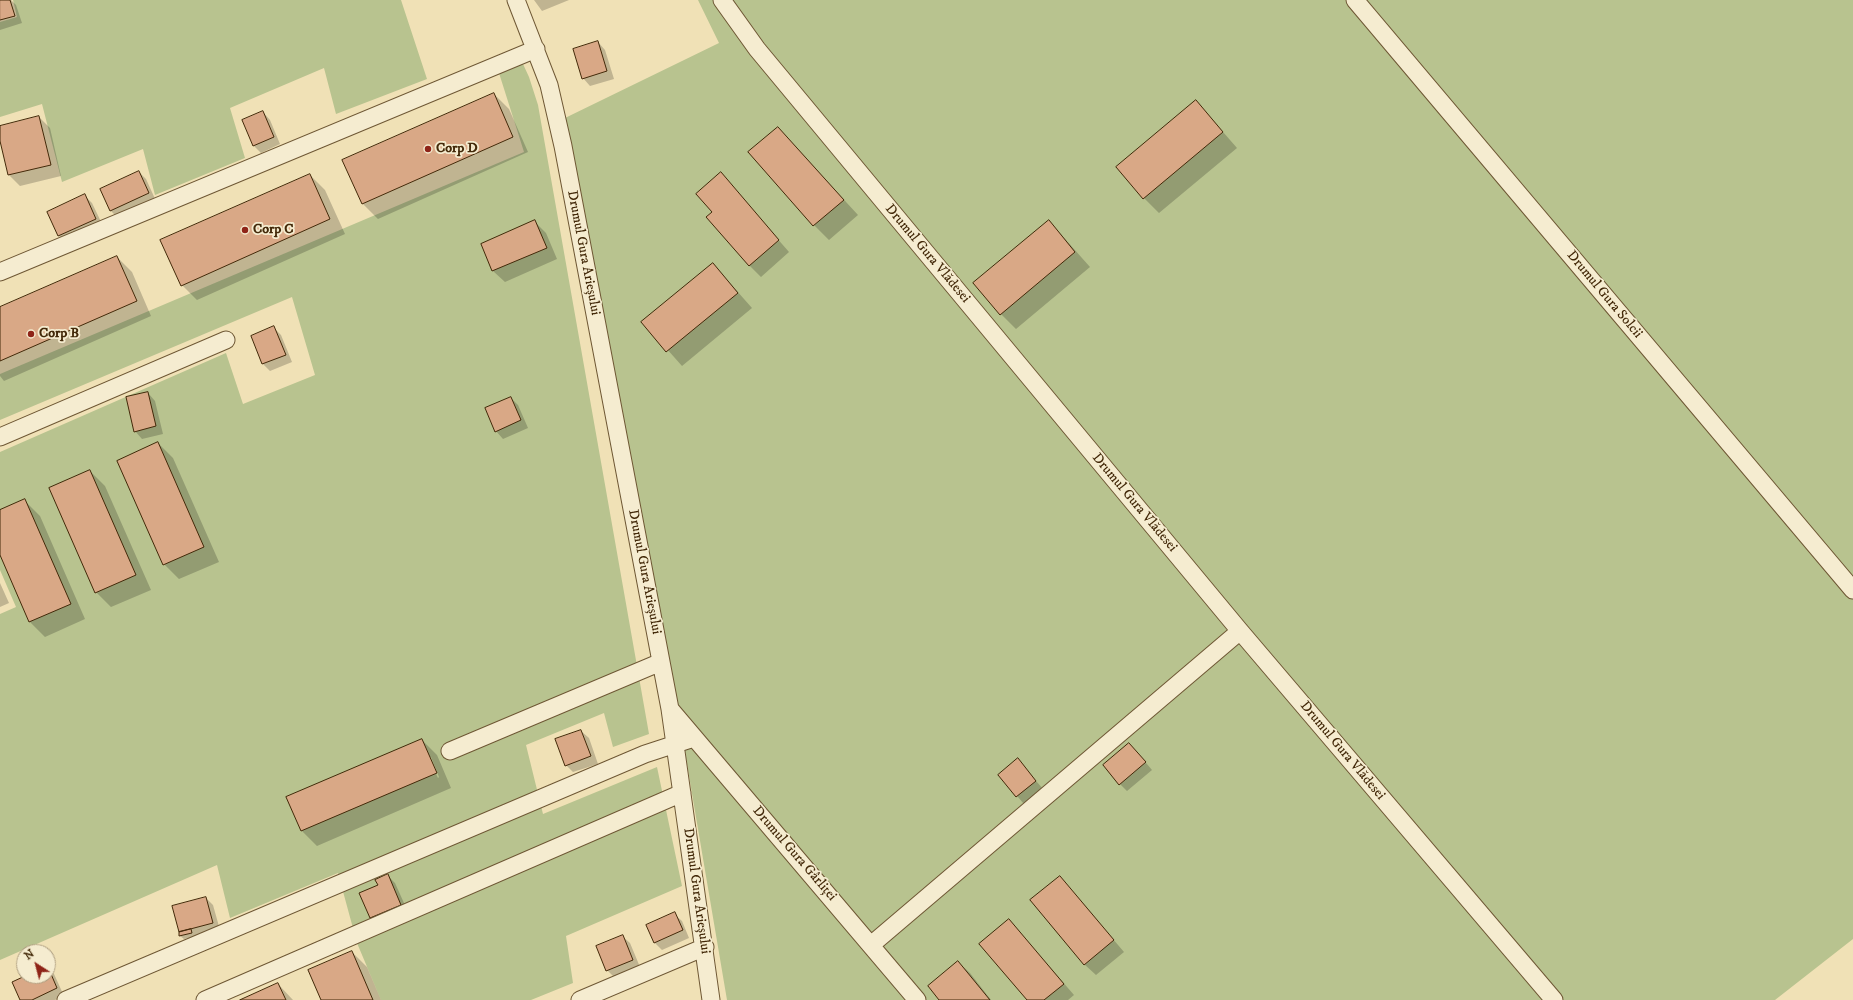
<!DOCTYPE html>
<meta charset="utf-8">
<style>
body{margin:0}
#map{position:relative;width:1853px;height:1000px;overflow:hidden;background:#f0e1b6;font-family:"IM FELL DW Pica",serif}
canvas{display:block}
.north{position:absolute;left:16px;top:944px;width:40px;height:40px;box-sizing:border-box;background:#f5ecd0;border:1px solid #ae9e80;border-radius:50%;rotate:324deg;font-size:11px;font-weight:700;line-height:16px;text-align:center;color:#432909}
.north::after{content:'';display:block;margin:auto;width:14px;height:18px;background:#8f2418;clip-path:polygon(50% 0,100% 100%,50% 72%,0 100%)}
</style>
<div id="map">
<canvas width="1853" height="1000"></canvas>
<div class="north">N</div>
</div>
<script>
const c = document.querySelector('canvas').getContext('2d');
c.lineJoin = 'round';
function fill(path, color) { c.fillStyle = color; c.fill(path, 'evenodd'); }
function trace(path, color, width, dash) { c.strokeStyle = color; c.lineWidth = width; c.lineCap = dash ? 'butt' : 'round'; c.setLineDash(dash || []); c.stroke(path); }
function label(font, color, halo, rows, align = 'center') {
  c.font = font + ' "IM FELL DW Pica",serif'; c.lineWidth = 3.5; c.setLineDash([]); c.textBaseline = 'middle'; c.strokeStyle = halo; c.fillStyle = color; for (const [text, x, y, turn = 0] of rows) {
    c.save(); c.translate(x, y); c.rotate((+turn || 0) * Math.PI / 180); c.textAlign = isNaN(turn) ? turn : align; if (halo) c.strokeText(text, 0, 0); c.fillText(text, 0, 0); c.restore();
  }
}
const green = new Path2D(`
 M13,0h388l26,79 -91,35 -12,-46 -94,40 15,50 -90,37 -12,-46 -81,33 -20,-78 -42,13v-95l17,-5z
 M698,0h1155v939l-78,61h-1048l-49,-289 -113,-593 154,-75z
 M523,64l6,13 9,28 111,629 -36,13 -9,-34 -78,32 17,69 114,-47 25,119 -116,50 7,47 -42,17h-150l-24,-57 -19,-70 -108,45 -13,-53 -217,95v-346l16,-7 -16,-37v-118l226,-99 17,51 72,-29 -23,-78 -292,123v-46l524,-222 -25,-79z`);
const shadow = new Path2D(`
 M11,0l5,5 6,18 -22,7v-29z
 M534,0h35l-27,11z
 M598,42l7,8 9,29 -24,7 -7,-8z
 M494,94l15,15 19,43 -150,67 -15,-15 -19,-43z
 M1196,101l41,47 -78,65 -15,-15z
 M263,112l7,8 10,24 -19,9 -8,-8z
 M39,117l11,11 11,48 -41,10 -11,-11 -9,-39v-9z
 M778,128l80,87 -29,25 -15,-15z
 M139,172l7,7 10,22 -38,17 -7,-7 -10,-22z
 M721,174l68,78 -28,25 -12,-12 -36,-53z
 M310,175l15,15 20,44 -148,66 -15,-15z
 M85,196l7,7 11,23 -37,17 -7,-7z
 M1049,221l41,46 -74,62 -15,-15z
 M535,222l11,11 11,26 -52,23 -12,-11 -11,-27z
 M117,257l15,15 19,44 -147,65 -4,-5v-68z
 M713,264l39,44 -70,58 -39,-44z
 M274,328l7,7 11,27 -22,9 -7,-7 -11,-27z
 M148,393l7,8 8,33 -21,5 -7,-8z
 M511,398l7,7 10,23 -25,11 -7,-8z
 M158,443l15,15 46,104 -40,17 -15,-15z
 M90,471l15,15 46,104 -40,17 -15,-15z
 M25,501l15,15 45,103 -40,18 -15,-15 -30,-69v-41z
 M0,583l9,20 -9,4z
 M581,731l8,7 9,26 -25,8 -7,-7z
 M422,740l15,15 14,33 -134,58 -15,-15zM428,757h3l8,20 -1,1z
 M1136,751l16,19 -25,21 -7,-7z
 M1018,760l25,29 -19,15 -25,-29z
 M388,876l7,7 13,29 -30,13 -7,-7 8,-32z
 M1060,877l64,75 -28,23 -12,-11z
 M206,898l7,7 7,25 -36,9 -4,-3 -7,-30z
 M674,914l8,7 7,17 -27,12 -7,-7 -8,-17z
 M1009,920l65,75 -6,5h-40z
 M622,936l8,7 10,24 -25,11 -8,-8z
 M352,952l15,15 14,33h-59z
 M958,962l12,11 21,27h-50z
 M48,968l6,6 10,22 -9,4h-34l6,-24h21z
 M278,984l15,16h-51z`);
const building = new Path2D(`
 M0,0h10l5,16 -15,4z
 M598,41l9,30 -25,8 -9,-30z
 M494,93l19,44 -151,67 -20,-44z
 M1196,100l27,32 -80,67 -27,-32z
 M263,111l11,26 -21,9 -11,-26z
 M39,116l12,49 -43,10 -8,-34v-15z
 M778,127l66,73 -31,26 -65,-74z
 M139,171l10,22 -39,18 -10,-22z
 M721,172l58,68 -30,26 -43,-49 6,-5 -16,-18z
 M310,174l20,45 -149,67 -21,-46z
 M85,194l11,25 -38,17 -11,-24z
 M535,220l12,28 -55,23 -11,-27z
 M1049,220l26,32 -75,63 -27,-32z
 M117,256l20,45 -137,60v-54z
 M713,263l25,30 -72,59 -25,-30z
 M274,326l12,29 -24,9 -11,-28z
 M148,392l8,34 -22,6 -8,-35z
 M511,397l10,23 -26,12 -10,-24z
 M158,442l46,105 -41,18 -46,-104z
 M90,470l46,105 -41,18 -46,-105z
 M25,499l46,105 -42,18 -29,-67v-45z
 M581,730l10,26 -26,10 -10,-27z
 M422,739l15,34 -136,58 -15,-34z
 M1129,743l17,19 -27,23 -16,-20z
 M1018,758l18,23 -20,16 -18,-22z
 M388,874l13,31 -31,13 -11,-25 19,-8 -3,-5z
 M1060,876l54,64 -30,25 -54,-65z
 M206,897l7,26 -34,9 -7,-26z
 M675,912l8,18 -29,13 -8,-18z
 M1009,919l55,65 -20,16h-17l-48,-56z
 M191,929l1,4 -13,3v-4z
 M623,935l10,25 -27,11 -10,-25z
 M352,951l21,49h-52l-13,-30z
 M958,961l32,39h-51l-11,-14z
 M48,967l9,21 -25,12h-12l-8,-18 13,-6h23z
 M278,983l8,17h-46z`);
const minor = new Path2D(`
 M516,0l33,85 14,61 107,563 41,291
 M722,0l35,49 483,582 314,369
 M1355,0l498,590
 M0,272l536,-223
 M0,437l226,-97
 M670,709l247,291
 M450,751l211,-89
 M871,945l369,-314
 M66,1000l579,-246 49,-16
 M205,1000l477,-207
 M580,1000l125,-53`);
const markers = [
 [428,149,4,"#8f2418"],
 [245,230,4,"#8f2418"],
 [31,334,4,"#8f2418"]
];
const poiNames = [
 ["Corp D",436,149],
 ["Corp C",253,230],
 ["Corp B",39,334]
];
const streetNames = [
 ["Drumul Gura Arieșului",583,253,79],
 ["Drumul Gura Vlădesei",927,254,50],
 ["Drumul Gura Solcii",1604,295,50],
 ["Drumul Gura Vlădesei",1134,503,50],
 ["Drumul Gura Arieșului",644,572,79],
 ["Drumul Gura Vlădesei",1342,751,50],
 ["Drumul Gura Gârliței",794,854,49],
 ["Drumul Gura Arieșului",696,891,82]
];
fill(green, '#b8c38f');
fill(shadow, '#0003');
fill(building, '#d9a886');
trace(building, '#432909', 1);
trace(minor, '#6e5734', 19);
trace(minor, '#f5ecd0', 17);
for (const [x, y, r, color] of markers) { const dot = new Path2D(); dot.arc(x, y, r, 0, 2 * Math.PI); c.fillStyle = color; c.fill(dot); trace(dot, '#f5ecd0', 1.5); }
label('bold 14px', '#432909', '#f5ecd0', poiNames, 'left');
label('14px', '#432909', '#f5ecd0', streetNames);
</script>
